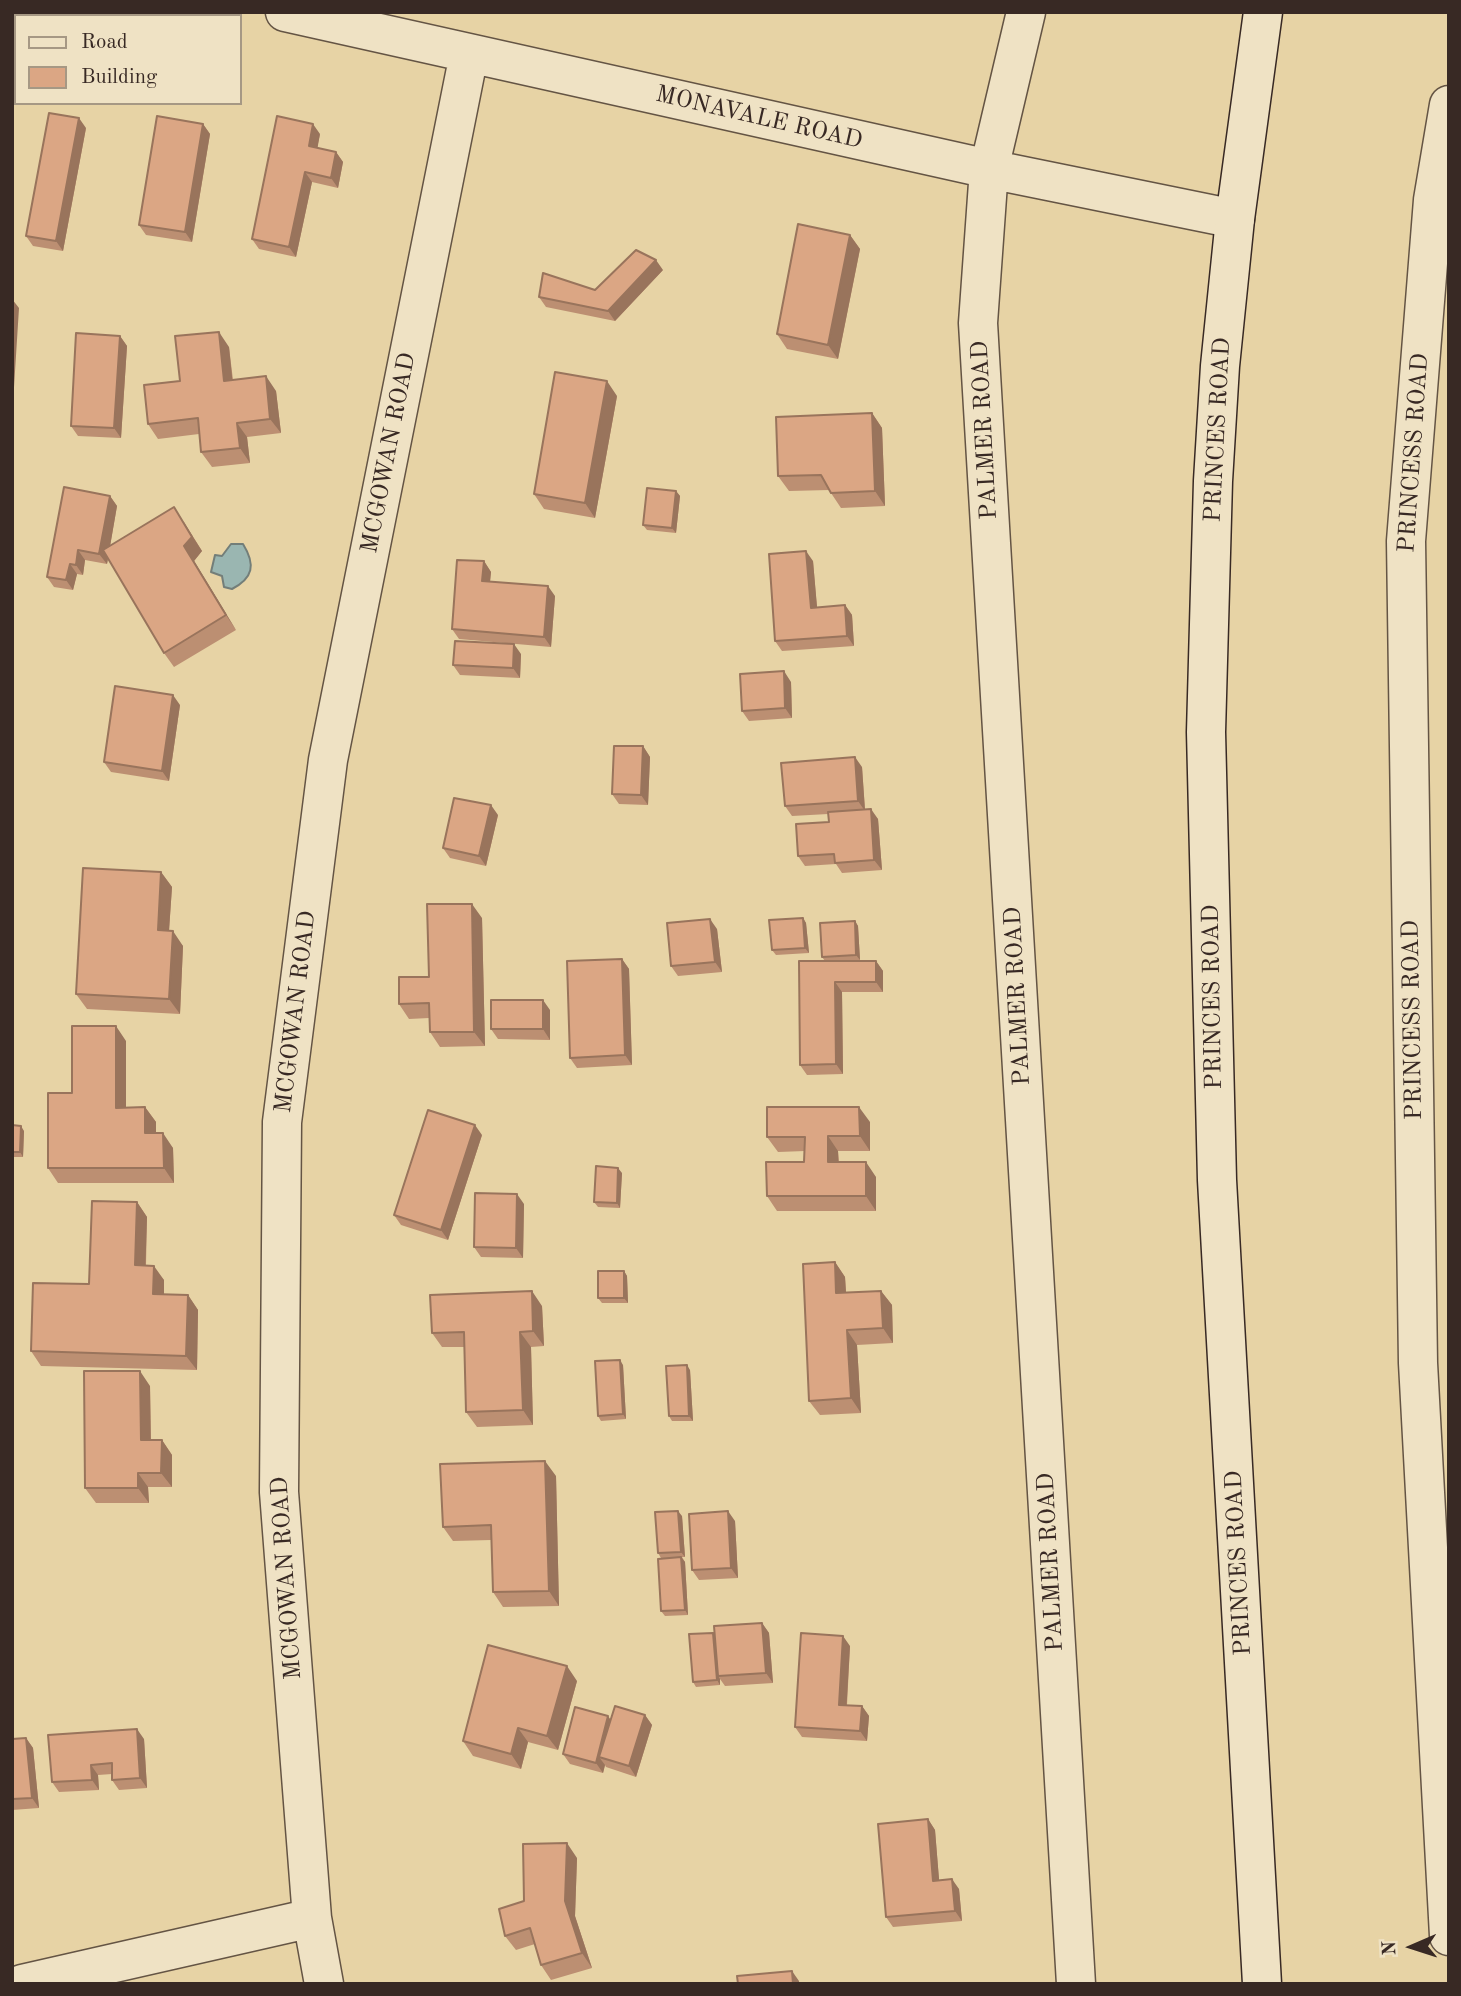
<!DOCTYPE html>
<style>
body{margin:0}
#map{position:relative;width:1461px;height:1996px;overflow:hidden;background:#e7d3a5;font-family:"Old Standard TT",serif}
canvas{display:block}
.frame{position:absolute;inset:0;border:14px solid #382924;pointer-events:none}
.legend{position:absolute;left:14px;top:14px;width:228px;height:91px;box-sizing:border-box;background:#efe2c4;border:2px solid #a69884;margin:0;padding:9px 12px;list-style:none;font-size:21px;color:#382924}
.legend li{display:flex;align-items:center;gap:14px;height:35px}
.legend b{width:35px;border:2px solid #a69884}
.north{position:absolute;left:1377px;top:1912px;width:70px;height:70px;-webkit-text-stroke:5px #efe2c4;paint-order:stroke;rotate:267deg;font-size:19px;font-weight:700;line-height:28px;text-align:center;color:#382924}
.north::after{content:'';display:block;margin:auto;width:24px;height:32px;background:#382924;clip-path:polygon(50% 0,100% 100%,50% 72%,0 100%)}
</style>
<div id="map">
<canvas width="1461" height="1996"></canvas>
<div class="frame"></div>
<ul class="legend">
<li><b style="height:9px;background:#efe2c4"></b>Road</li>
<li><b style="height:19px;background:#dba684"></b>Building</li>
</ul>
<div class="north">N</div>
</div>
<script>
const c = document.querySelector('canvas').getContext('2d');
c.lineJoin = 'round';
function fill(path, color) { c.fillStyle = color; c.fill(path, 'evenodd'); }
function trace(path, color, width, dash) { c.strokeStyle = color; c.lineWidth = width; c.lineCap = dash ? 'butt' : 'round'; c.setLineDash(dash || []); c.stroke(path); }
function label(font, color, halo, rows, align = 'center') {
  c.font = font + ' "Old Standard TT",serif'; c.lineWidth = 5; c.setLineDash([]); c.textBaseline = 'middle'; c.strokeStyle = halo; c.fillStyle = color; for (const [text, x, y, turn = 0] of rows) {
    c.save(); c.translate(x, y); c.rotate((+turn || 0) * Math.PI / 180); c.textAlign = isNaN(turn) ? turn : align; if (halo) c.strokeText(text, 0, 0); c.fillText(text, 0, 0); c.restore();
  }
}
const water = new Path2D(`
 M231,544h12c13,21 10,34 -11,45l-8,-2 -2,-11 -11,-4 4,-17 7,1z`);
const minor = new Path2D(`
 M285,12l704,157 246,50
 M1026,12l-37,157 -11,154 98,1661
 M1449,105l-16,95 -27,341 12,822 31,573
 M22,1984l290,-66
 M324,1984l-12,-66 -33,-426 3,-370 46,-362 141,-706`);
const secondary = new Path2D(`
 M1262,1984l-45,-804 -11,-448 7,-251 7,-115 15,-147 28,-207`);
const wall = new Path2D(`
 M203,124l7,10 -18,108 -46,-7 -7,-10z
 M86,128l-23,123 -30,-5 -7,-10z
 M320,134l-3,14 19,4 7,10 -5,26 -26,-6 -16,75 -37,-8 -7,-10z
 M850,235l10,14 -22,110 -51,-10 -10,-15z
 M663,270l-48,51 -69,-14 -7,-10 56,-7z
 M120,336l7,10 -6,92 -43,-2 -7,-10z
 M229,347l4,33 43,11 5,42 -34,4 3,26 -38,4 -11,-15 -2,-18 -41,5 -10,-15 32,-43z
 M617,396l-22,122 -51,-9 -10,-15z
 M872,413l10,15 3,78 -44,2 -12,-18 -40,1 -11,-15z
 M676,491l4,5 -4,37 -29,-3 -4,-5z
 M110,496l7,10 -7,40 74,-24 18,29 -8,10 42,69 -62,37 -10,-14 -56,-94 -1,5 -22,-4 -2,15 -6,-1 -4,16 -19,-3 -7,-10z
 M484,561l7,11 -1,10 65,14 -4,51 -92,-8 -7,-10z
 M813,561l4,47 28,-3 7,10 2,31 -72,5 -7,-10z
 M521,654l-1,24 -60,-3 -7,-10z
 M791,682l1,36 -43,3 -7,-10z
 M180,705l-11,76 -58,-9 -7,-10z
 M643,746l7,11 -2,48 -29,-1 -7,-10z
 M862,767l3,42 13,10 4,51 -40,3 -6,-9 -31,2 -7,-10 31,-34 -1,-8 -36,2 -7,-10z
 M498,815l-12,51 -36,-8 -7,-10z
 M161,872l11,15 -3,44 14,15 -3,68 -93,-5 -11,-15z
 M482,918l3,128 -45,1 -10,-15 -1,-14 -20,1 -10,-15 30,-27z
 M803,918l3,5 3,30 -33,2 -4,-5z
 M855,921l3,5 2,34 -10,1h26l7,10v21h-41l1,82 -36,1 -7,-10 25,-104 -3,-4z
 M717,929l5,43 -44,4 -7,-10z
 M622,959l7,10 3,96 -55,3 -7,-10z
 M550,1010v30l-52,-1 -7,-10z
 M126,1041v67l19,-1 11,15v11l17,15 1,35h-116l-10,-15z
 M870,1122v29h-32l1,11 37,15v34h-99l-10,-15 37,-34 1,-11 -27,1 -11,-15z
 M12,1125l12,6 -1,26h-11z
 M482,1135l-34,105 -47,-15 -7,-10z
 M622,1173l-2,35 -22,-1 -4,-5z
 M137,1202l10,15 -1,48 18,15v15h24l10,15 -1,60 -156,-4 -10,-15 58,-67z
 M524,1204l-1,54 -42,-1 -7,-10z
 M835,1262l10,15 1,16 35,-2 11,14 1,38 -36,2 4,68 -41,2 -11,-14z
 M624,1271l3,5 1,27h-26l-4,-5z
 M542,1306l2,40 -13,1 2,78 -56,2 -11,-15 -2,-65h-22l-10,-14z
 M623,1365l3,54 -25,2 -3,-5z
 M690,1370l3,51h-21l-3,-5z
 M150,1386l1,54h11l10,15v32h-24l1,16h-53l-11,-15z
 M556,1476l3,130 -56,1 -10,-15 -2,-52 -38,1 -10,-14z
 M682,1516l3,41h-3l3,5 3,53 -23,1 -4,-5v-53l-3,-5z
 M735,1521l3,57 -39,2 -7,-10z
 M762,1623l7,10 4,50 -48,3 -5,-7v6l-24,2 -3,-5 22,-47z
 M850,1646l-3,59 15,1 7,10 -2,25 -65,-4 -7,-10z
 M577,1681l-19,69 -30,-8 -7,27 -48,-13 -10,-15z
 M645,1715l7,10 -16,52 -30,-10 -1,-2 -2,8 -33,-9 -7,-10 48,-34z
 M26,1738l7,10 6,60 -27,2v-71z
 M144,1739l3,49 -28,2 -7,-10v-6l-14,1 1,15 -40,2 -7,-10z
 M928,1819l7,11 4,50 20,9 3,32 -69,6 -7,-10z
 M577,1858l-2,58 17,52 -41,12 -10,-15 -6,-21 -19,6 -11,-14 19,-35z`);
const shadedWall = new Path2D(`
 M79,118l7,10 -23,123 -7,-10z
 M203,124l7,10 -18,108 -7,-10z
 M313,124l7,10 -4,22 -7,-10z
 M336,152l7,10 -5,26 -7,-10z
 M305,172l7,10 -16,75 -7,-10z
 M850,235l10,14 -22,110 -10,-14z
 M656,260l7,10 -48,51 -7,-10z
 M12,299l7,9 -7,111z
 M219,332l10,15 5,49 -10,-15z
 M120,336l7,10 -6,92 -7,-10z
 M266,376l10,15 5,42 -11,-14z
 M607,381l10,15 -22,122 -10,-15z
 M872,413l10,15 3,78 -10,-15z
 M237,423l10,14 3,26 -10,-15z
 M676,491l4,5 -4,37 -4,-5z
 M110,496l7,10 -10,58 -8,-10z
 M174,507l28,44 -8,10 42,69 -10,-15 -42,-69z
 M78,550l7,10 -2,15 -7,-10z
 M806,551l7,10 5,57 -7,-10z
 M484,561l7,11 -2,19 -7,-10z
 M70,564l7,10 -4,16 -7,-10z
 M548,586l7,10 -4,51 -7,-10z
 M845,605l7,10 2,31 -7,-10z
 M514,644l7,10 -1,24 -7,-10z
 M784,671l7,11 1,36 -7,-10z
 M173,695l7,10 -11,76 -7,-10z
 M643,746l7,11 -2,48 -7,-10z
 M855,757l7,10 3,44 -7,-10z
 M491,805l7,10 -12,51 -7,-10z
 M871,809l7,10 4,51 -8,-10z
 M161,872l11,15 -4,58 -10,-15z
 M472,904l10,14 3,128 -11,-14z
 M803,918l3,5 3,30 -4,-5z
 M710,919l7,10 5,43 -7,-10z
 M855,921l3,5 2,34 -4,-5z
 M173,931l10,15 -3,68 -11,-15z
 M622,959l7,10 3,96 -7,-10z
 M876,961l7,10v21l-7,-10z
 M835,982l7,10 1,82 -7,-10z
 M543,1000l7,10v30l-7,-11z
 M116,1026l10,15v82l-10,-15z
 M145,1107l11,15v26l-11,-15z
 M859,1107l11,15v29l-10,-15z
 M475,1125l7,10 -34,105 -7,-10z
 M21,1126l3,5 -1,26 -3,-5z
 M163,1133l10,15 1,35 -10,-15z
 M828,1136l10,15 1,25 -11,-14z
 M866,1162l10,15v34l-10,-15z
 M618,1168l4,5 -2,35 -3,-5z
 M517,1194l7,10 -1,54 -7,-10z
 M137,1202l10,15 -2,63 -10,-15z
 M835,1262l10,15 2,31 -11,-15z
 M154,1266l10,14v29l-11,-15z
 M624,1271l3,5 1,27 -4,-5z
 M532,1291l10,15 2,40 -11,-15z
 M881,1291l11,14 1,38 -10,-15z
 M188,1295l10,15 -1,60 -11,-14z
 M847,1330l10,15 4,68 -10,-15z
 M520,1332l11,15 2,78 -10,-15z
 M620,1360l3,5 3,54 -3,-5z
 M687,1365l3,5 3,51 -4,-5z
 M140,1371l10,15 1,69 -10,-15z
 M162,1440l10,15v32l-11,-14z
 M545,1461l11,15 3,130 -10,-15z
 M138,1473l10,14 1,16 -11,-15z
 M678,1511l4,5 3,41 -4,-5z
 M728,1511l7,10 3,57 -7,-10z
 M681,1557l4,5 3,53 -3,-5z
 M762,1623l7,10 4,50 -7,-10z
 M713,1633l3,5 2,38 2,3v6l-3,-5z
 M843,1636l7,10 -4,69 -7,-10z
 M567,1666l10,15 -19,69 -11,-14z
 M862,1706l7,10 -2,25 -7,-10z
 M645,1715l7,10 -16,52 -7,-11z
 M608,1716l7,10 -16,31 6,8 -2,8 -7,-10z
 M518,1728l10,14 -7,27 -10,-15z
 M137,1729l7,10 3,49 -7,-10z
 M26,1738l7,10 6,60 -7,-10z
 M91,1765l7,10 1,15 -7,-10z
 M928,1819l7,11 5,61 -7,-10z
 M567,1843l10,15 -2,58 17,52 -10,-15 -17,-52z
 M952,1879l7,10 3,32 -7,-10z
 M792,1971l7,10v3h-6z`);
const building = new Path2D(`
 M49,113l30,5 -23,123 -30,-5z
 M157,116l46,8 -18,108 -46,-7z
 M277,116l36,8 -4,22 27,6 -5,26 -26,-6 -16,75 -37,-8z
 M798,224l52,11 -22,110 -51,-11z
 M636,250l20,10 -48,51 -69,-14 4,-24 52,17z
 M219,332l5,49 42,-5 4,43 -33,4 3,25 -39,4 -3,-34 -50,6 -4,-39 36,-4 -5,-45z
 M76,333l44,3 -6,92 -43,-2z
 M555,372l52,9 -22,122 -51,-9z
 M872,413l3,78 -44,2 -10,-18 -43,1 -2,-59z
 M64,487l46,9 -11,58 -21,-4 -2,15 -6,-1 -4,16 -19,-3z
 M647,488l29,3 -4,37 -29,-3z
 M174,507l18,30 -8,9 42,69 -62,38 -61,-103z
 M806,551l5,57 34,-3 2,31 -72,5 -6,-87z
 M457,560l27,1 -2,20 66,5 -4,51 -92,-8z
 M455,641l59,3 -1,24 -60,-3z
 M784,671l1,37 -43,3 -2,-37z
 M115,686l58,9 -11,76 -58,-9z
 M614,746h29l-2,49 -29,-1z
 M855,757l3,44 -73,5 -4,-43z
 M454,798l37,7 -12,51 -36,-8z
 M871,809l3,51 -39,3 -1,-9 -36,2 -2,-32 33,-2 -1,-10z
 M83,868l78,4 -3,58 15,1 -4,68 -93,-5z
 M427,904h45l2,128h-44l-1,-29 -30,1v-27h30z
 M803,918l2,30 -33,2 -3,-30z
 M710,919l5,43 -44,4 -4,-43z
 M855,921l1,34 -34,2 -2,-34z
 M622,959l3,96 -55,3 -3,-97z
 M799,961h77v21h-41l1,82 -36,1z
 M491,1000h52v29h-52z
 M72,1026h44v82l29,-1v26h18l1,35h-116v-75h24z
 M767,1107h92l1,29h-32v26h38v34h-99l-1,-34h38l1,-25h-38z
 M428,1110l47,15 -34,105 -47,-15z
 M12,1125l9,1 -1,26h-8z
 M596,1166l22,2 -1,35 -23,-1z
 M475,1193l42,1 -1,54 -42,-1z
 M92,1201l45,1 -2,63 19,1 -1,28 35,1 -2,61 -155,-5 2,-68 56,1z
 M835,1262l1,31 45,-2 2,37 -36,2 4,68 -42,3 -6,-137z
 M598,1271h26v27h-26z
 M532,1291l1,40 -13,1 3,78 -57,2 -2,-80 -32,1 -2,-38z
 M620,1360l3,54 -25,2 -3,-55z
 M687,1365l2,51h-20l-3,-50z
 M84,1371h56l1,69h21l-1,33h-23v15h-53z
 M545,1461l4,130 -56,1 -2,-67 -48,2 -3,-63z
 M678,1511l3,41 -23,1 -3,-41z
 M728,1511l3,57 -39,2 -3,-56z
 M681,1557l4,53 -24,1 -3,-52z
 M762,1623l4,50 -48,3 -4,-50z
 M713,1633l4,47 -24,2 -4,-48z
 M801,1633l42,3 -4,69 23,1 -2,25 -65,-4z
 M488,1645l79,21 -20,70 -29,-8 -7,26 -48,-13z
 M615,1706l30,9 -16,51 -30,-9z
 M575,1707l33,9 -12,47 -33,-9z
 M137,1729l3,49 -28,2v-17l-21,2 1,15 -40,2 -4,-47z
 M26,1738l6,60 -20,1v-60z
 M928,1819l5,62 19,-2 3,32 -69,6 -8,-93z
 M567,1843l-2,58 17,52 -41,12 -11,-37 -25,8 -6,-27 25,-8 -1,-57z
 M792,1971l1,13h-55l-1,-8z`);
const streetNames = [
 ["MONAVALE ROAD",759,118,13],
 ["PALMER ROAD",985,430,-93],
 ["PRINCES ROAD",1218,430,-87],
 ["MCGOWAN ROAD",389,453,-79],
 ["PRINCESS ROAD",1414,453,-86],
 ["PALMER ROAD",1018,996,-93],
 ["PRINCES ROAD",1213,997,-91],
 ["MCGOWAN ROAD",296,1012,-83],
 ["PRINCESS ROAD",1413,1020,-91],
 ["PALMER ROAD",1051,1562,-93],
 ["PRINCES ROAD",1239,1563,-93],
 ["MCGOWAN ROAD",287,1578,-94]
];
fill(water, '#9ab6b1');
trace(water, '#737e79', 2);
trace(minor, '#645444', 41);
trace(secondary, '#382924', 41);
trace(minor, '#efe2c4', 38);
trace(secondary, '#efe2c4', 38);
fill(wall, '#bc8f72');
fill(shadedWall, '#99745c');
fill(building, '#dba684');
trace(building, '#99745c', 2);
label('24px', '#382924', '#efe2c4', streetNames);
</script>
